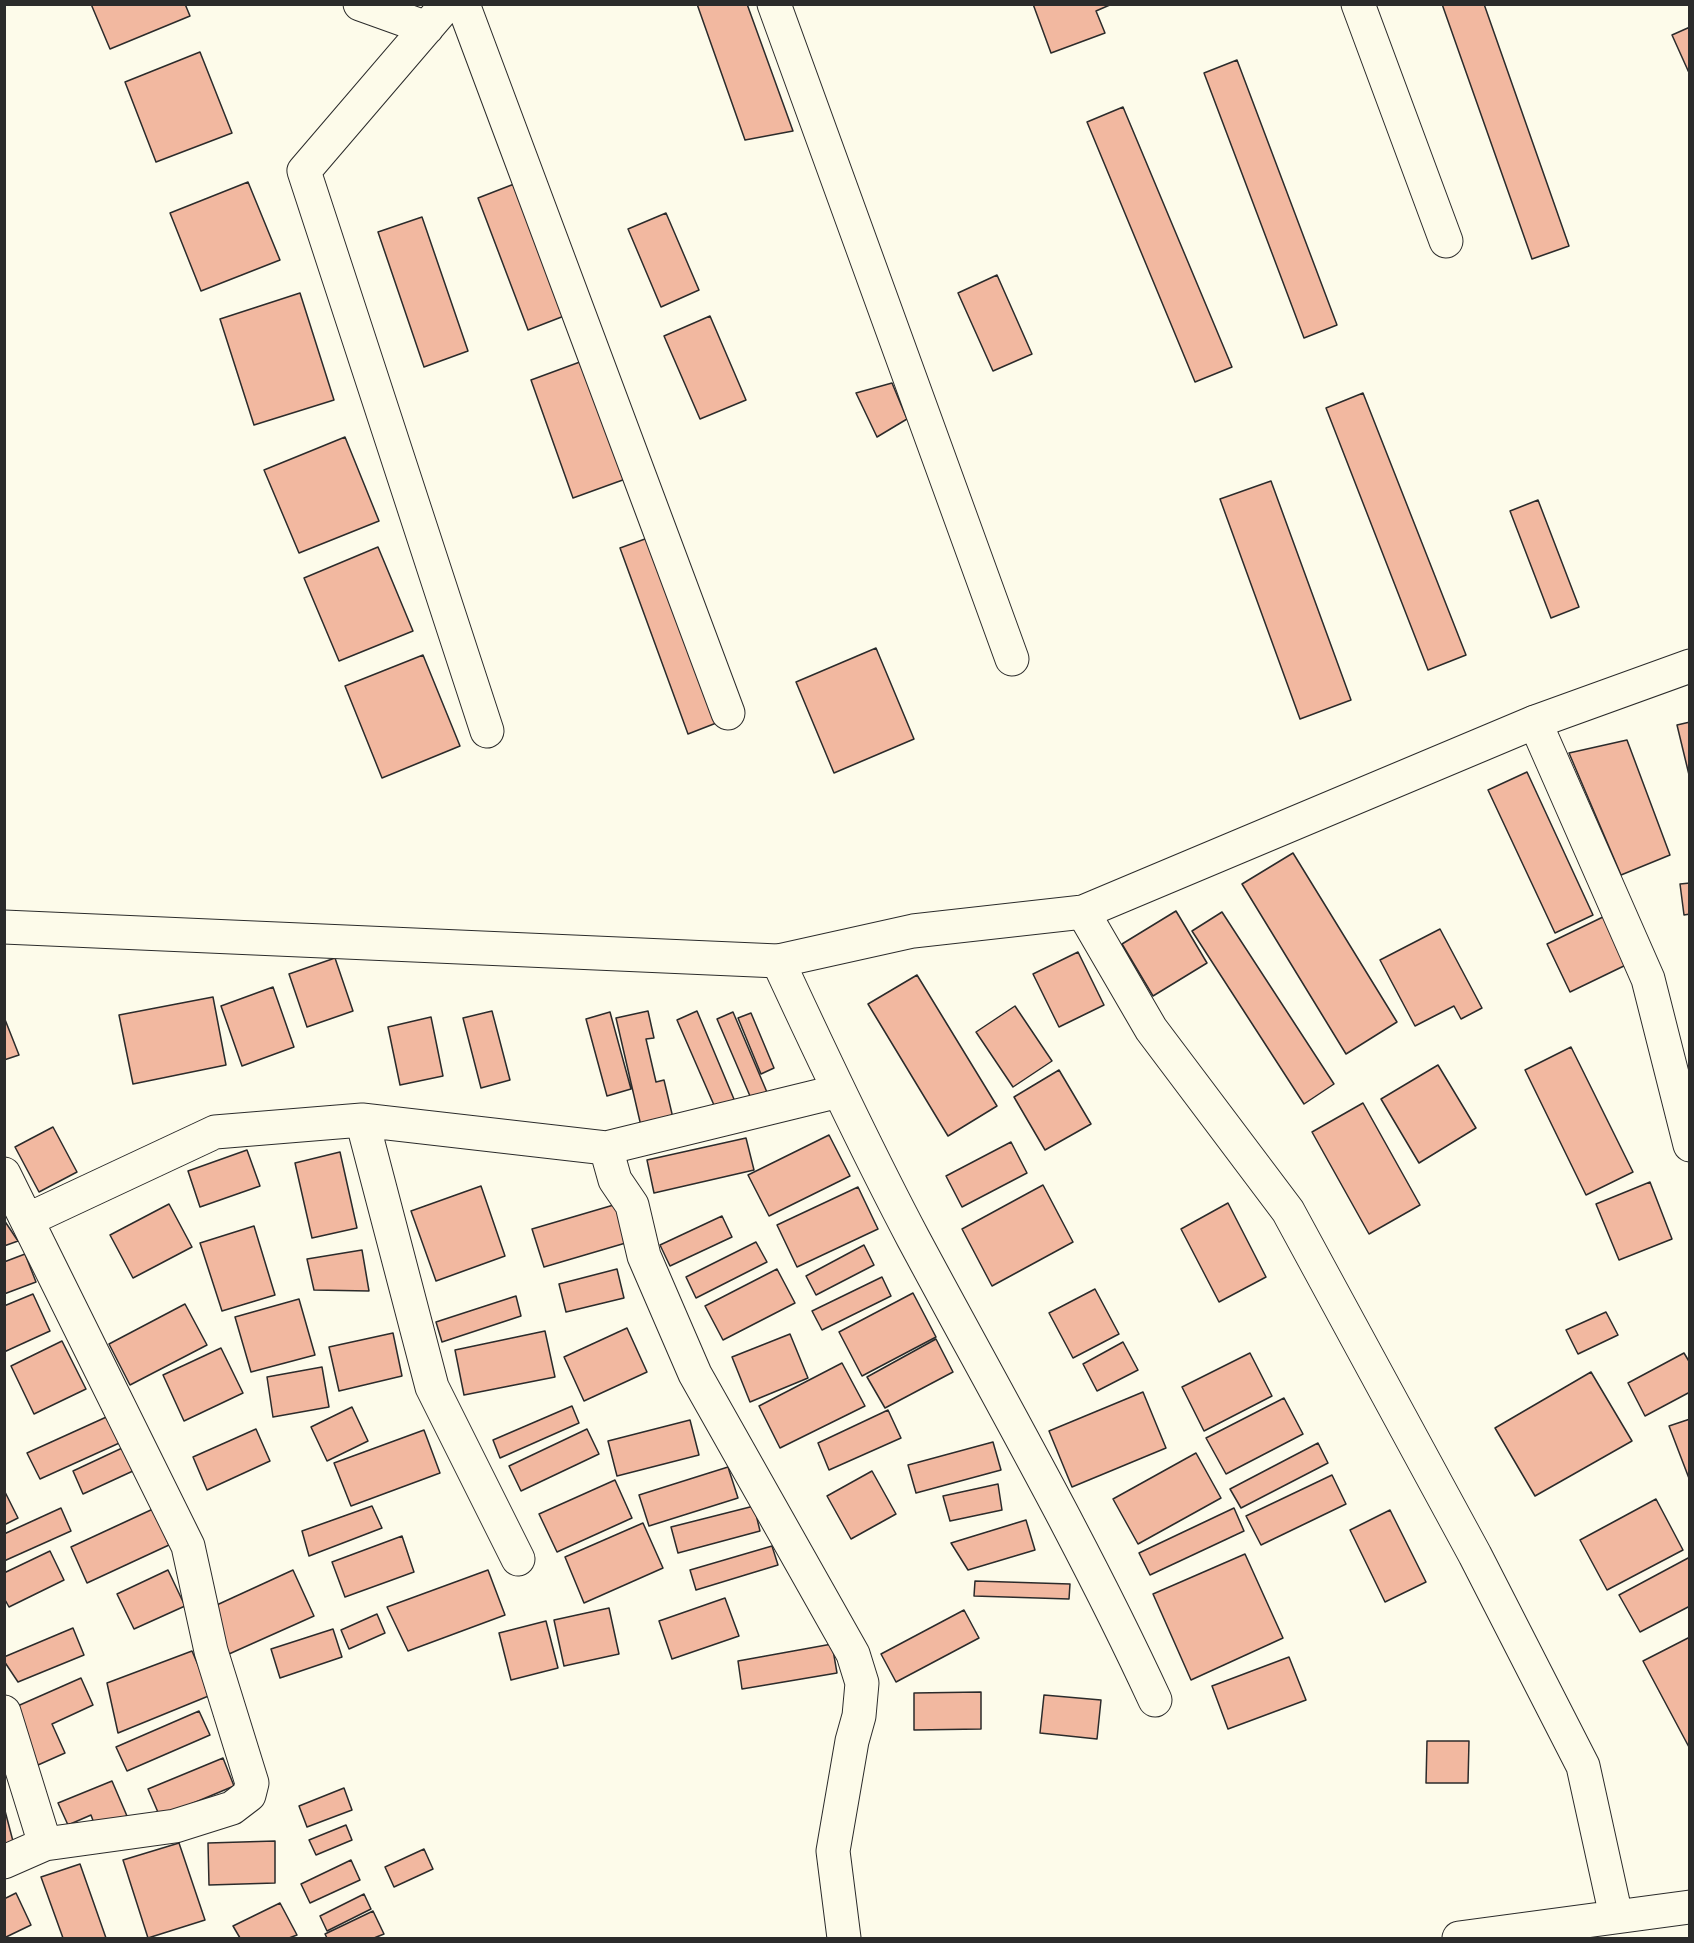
<!DOCTYPE html>
<style>
body{margin:0}
#map{position:relative;width:1694px;height:1943px;overflow:hidden;background:#fdfbea;font-family:"IBM Plex Sans",sans-serif}
canvas{display:block}
.frame{position:absolute;inset:0;border:6px solid #2b2b2b;pointer-events:none}
</style>
<div id="map">
<canvas width="1694" height="1943"></canvas>
<div class="frame"></div>
</div>
<script>
const c = document.querySelector('canvas').getContext('2d');
c.lineJoin = 'round';
function fill(path, color) { c.fillStyle = color; c.fill(path, 'evenodd'); }
function trace(path, color, width, dash) { c.strokeStyle = color; c.lineWidth = width; c.lineCap = dash ? 'butt' : 'round'; c.setLineDash(dash || []); c.stroke(path); }
const building = new Path2D(`
 M91,4h94l5,12 -80,33z
 M697,4h50l46,127 -48,9z
 M1033,4h79l-16,7 9,22 -54,20z
 M1442,4h42l85,242 -37,13z
 M1690,27v48l-18,-40z
 M200,52l32,81 -76,29 -31,-80z
 M1237,60l100,265 -33,13 -100,-265z
 M1123,107l109,260 -37,15 -108,-260z
 M527,179l50,132 -49,19 -50,-132z
 M248,182l32,78 -79,31 -31,-78z
 M666,213l33,77 -38,17 -33,-78z
 M422,217l46,134 -44,16 -46,-135z
 M997,275l35,79 -39,17 -35,-78z
 M300,293l34,107 -80,25 -34,-106z
 M710,316l36,84 -46,19 -36,-83z
 M588,359l43,118 -58,21 -42,-118z
 M892,383l15,36 -30,18 -21,-44z
 M1363,393l103,262 -38,15 -102,-262z
 M345,437l34,84 -80,32 -35,-83z
 M1271,481l80,219 -51,19 -80,-220z
 M1538,500l41,107 -28,11 -41,-107z
 M656,535l68,185 -36,14 -68,-186z
 M378,547l35,84 -74,30 -35,-83z
 M876,648l38,91 -80,34 -38,-91z
 M423,655l37,91 -78,32 -37,-92z
 M1690,722v57l-13,-54z
 M1627,740l43,115 -49,20 -52,-122z
 M1527,772l66,143 -38,18 -67,-143z
 M1293,853l104,169 -51,32 -104,-170z
 M1690,883v31l-6,1 -4,-31z
 M1176,911l31,52 -54,33 -31,-52z
 M1222,912l112,172 -30,20 -112,-173z
 M1605,916l23,48 -58,28 -23,-48z
 M1440,929l42,79 -21,11 -7,-13 -39,20 -35,-66z
 M1078,952l26,53 -45,22 -26,-53z
 M335,958l18,53 -46,16 -18,-53z
 M917,975l80,131 -49,30 -80,-132z
 M273,987l21,60 -52,19 -21,-60z
 M213,997l13,68 -93,19 -14,-69z
 M1015,1006l37,55 -39,26 -37,-55z
 M492,1011l18,69 -29,8 -18,-70z
 M648,1011l6,27 -8,1 10,43 8,-2 9,38 -32,8 -25,-108z
 M697,1011l39,93 -19,8 -40,-92z
 M610,1012l21,77 -24,7 -21,-77z
 M733,1012l36,85 -16,6 -36,-84z
 M751,1013l23,55 -13,6 -23,-56z
 M4,1017l15,38 -15,5z
 M431,1017l12,59 -43,9 -12,-58z
 M1571,1047l62,125 -47,23 -61,-125z
 M1438,1065l38,63 -57,35 -38,-64z
 M1059,1070l32,54 -46,26 -31,-53z
 M1363,1103l57,102 -51,29 -57,-102z
 M53,1127l24,45 -38,20 -24,-45z
 M829,1135l21,41 -81,40 -21,-41z
 M746,1138l8,32 -100,23 -7,-33z
 M1011,1142l16,31 -65,34 -16,-31z
 M247,1150l13,36 -60,21 -12,-36z
 M340,1152l17,76 -45,10 -17,-75z
 M1650,1182l22,57 -53,21 -23,-56z
 M1043,1185l30,57 -81,44 -30,-57z
 M481,1186l24,70 -69,25 -25,-70z
 M858,1187l20,42 -81,38 -20,-42z
 M1228,1203l38,74 -47,25 -38,-73z
 M169,1204l23,43 -59,31 -23,-43z
 M617,1204l12,38 -85,25 -12,-38z
 M722,1216l10,21 -62,29 -10,-21z
 M4,1220l14,21 -14,5z
 M254,1226l21,69 -53,16 -22,-68z
 M756,1242l11,20 -71,36 -10,-21z
 M864,1245l10,20 -58,30 -10,-19z
 M362,1250l7,41 -55,-1 -7,-31z
 M25,1254l11,28 -32,12v-32z
 M617,1269l7,29 -58,14 -7,-28z
 M777,1269l18,34 -72,37 -18,-34z
 M882,1277l9,19 -69,34 -10,-19z
 M1095,1289l24,45 -46,24 -24,-45z
 M913,1293l23,44 -74,39 -23,-44z
 M33,1294l17,37 -46,21v-46z
 M516,1296l5,20 -79,26 -6,-20z
 M299,1299l16,56 -64,17 -16,-55z
 M185,1304l22,41 -77,40 -21,-41z
 M1606,1312l12,23 -40,19 -12,-24z
 M627,1328l20,44 -63,29 -20,-44z
 M545,1331l10,46 -91,18 -9,-45z
 M393,1333l9,43 -63,15 -10,-44z
 M790,1334l18,44 -58,24 -18,-45z
 M936,1339l17,33 -68,36 -18,-31z
 M62,1341l24,48 -52,25 -23,-48z
 M1123,1342l15,28 -41,21 -14,-27z
 M221,1348l22,45 -59,28 -21,-46z
 M1250,1353l22,43 -68,35 -22,-44z
 M1684,1353l6,10v29l-45,24 -17,-33z
 M842,1363l23,43 -85,42 -21,-42z
 M322,1367l7,40 -56,10 -6,-40z
 M1591,1372l41,69 -97,55 -40,-68z
 M1143,1392l23,56 -94,39 -23,-56z
 M1284,1398l19,36 -77,40 -20,-36z
 M572,1406l7,17 -79,35 -7,-18z
 M352,1407l16,34 -41,20 -16,-34z
 M888,1410l13,28 -72,32 -11,-27z
 M113,1414l13,26 -86,39 -13,-26z
 M1690,1419v62l-21,-55z
 M690,1420l9,35 -82,21 -9,-35z
 M256,1429l14,32 -63,29 -14,-33z
 M587,1429l12,25 -78,37 -12,-25z
 M424,1430l16,43 -89,33 -17,-43z
 M135,1442l11,23 -63,29 -10,-23z
 M993,1442l8,28 -85,23 -8,-28z
 M1318,1443l10,20 -87,45 -11,-19z
 M1196,1453l25,45 -83,46 -25,-45z
 M728,1467l10,31 -89,28 -10,-31z
 M872,1471l24,43 -45,25 -24,-43z
 M1332,1475l14,29 -85,41 -15,-29z
 M615,1480l17,38 -75,34 -18,-38z
 M998,1484l4,26 -52,11 -7,-25z
 M4,1490l14,28 -14,7z
 M1656,1499l27,51 -76,40 -27,-50z
 M372,1506l10,22 -73,28 -7,-25z
 M754,1506l6,25 -82,22 -7,-26z
 M61,1508l10,23 -67,30v-27z
 M1234,1508l10,23 -94,44 -11,-22z
 M153,1509l16,36 -82,38 -16,-36z
 M1390,1510l36,72 -41,20 -35,-72z
 M1026,1520l9,30 -67,20 -17,-27z
 M643,1523l20,45 -79,35 -19,-46z
 M402,1536l12,36 -69,25 -13,-35z
 M772,1546l6,19 -82,25 -6,-20z
 M50,1551l14,29 -55,27 -5,-9v-25z
 M1245,1554l38,84 -92,42 -38,-86z
 M1690,1557v49l-50,26 -21,-37z
 M168,1570l17,36 -51,23 -17,-35z
 M293,1570l21,46 -85,38 -21,-45z
 M488,1570l17,45 -97,36 -21,-44z
 M975,1581l95,3 -1,15 -95,-3z
 M725,1598l14,38 -67,23 -13,-38z
 M609,1608l10,46 -55,12 -10,-46z
 M964,1610l15,28 -83,44 -15,-28z
 M377,1614l8,19 -36,16 -8,-19z
 M546,1621l12,47 -47,12 -12,-47z
 M73,1628l11,27 -66,27 -14,-21v-4z
 M333,1629l9,28 -62,21 -9,-29z
 M1690,1637v112l-47,-88z
 M832,1644l5,29 -95,16 -4,-28z
 M192,1651l19,44 -93,38 -11,-50z
 M1289,1657l17,43 -78,29 -16,-43z
 M81,1678l12,27 -41,19 13,29 -27,12 -25,-57z
 M981,1692v37l-67,1v-37z
 M1044,1695l57,5 -4,39 -57,-6z
 M199,1711l11,24 -83,36 -11,-24z
 M1427,1741h42l-1,42h-42z
 M223,1758l11,28 -74,31 -12,-28z
 M112,1781l15,35 -31,13 -5,-14 -23,10 -10,-22z
 M344,1788l8,22 -45,17 -8,-21z
 M4,1807l10,38 -10,2z
 M346,1825l6,15 -36,15 -7,-15z
 M275,1841v42l-66,2 -1,-42z
 M179,1843l26,77 -57,18 -25,-78z
 M424,1849l9,20 -39,18 -9,-20z
 M351,1860l9,20 -50,23 -9,-19z
 M80,1864l26,74h-43l-22,-61z
 M16,1893l15,32 -27,13v-39z
 M364,1894l7,15 -44,22 -7,-15z
 M280,1903l17,32 -8,3h-49l-7,-12z
 M373,1911l11,23 -10,4h-47l-2,-4z`);
const street = new Path2D(`
 M360,4l67,24
 M447,4l-143,167 183,560
 M463,4l265,709
 M774,4l238,655
 M1358,4l88,237
 M1535,722l113,257 42,166
 M1083,912l68,117 137,182 187,344 108,211 33,150
 M778,961c43,93 87,186 135,277 82,153 169,304 242,462
 M362,1120l70,267 86,172
 M606,1148l9,32 17,25 12,51 51,118 158,280 9,29 -3,33 -7,25 -19,110 11,87
 M4,1174l184,372 23,105 41,132 -3,12 -17,13 -57,18 -130,18 -41,18
 M27,1220l188,-88 147,-12 244,28 233,-57
 M4,1712l41,132
 M1459,1938l231,-31`);
const secondary = new Path2D(`
 M4,927l774,34 135,-30 170,-19 452,-190 155,-56`);
fill(building, '#f2b8a0');
trace(building, '#2b2b2b', 1.5);
trace(street, '#2b2b2b', 35);
trace(secondary, '#2b2b2b', 35);
trace(street, '#fdfbea', 33);
trace(secondary, '#fdfbea', 33);
</script>
